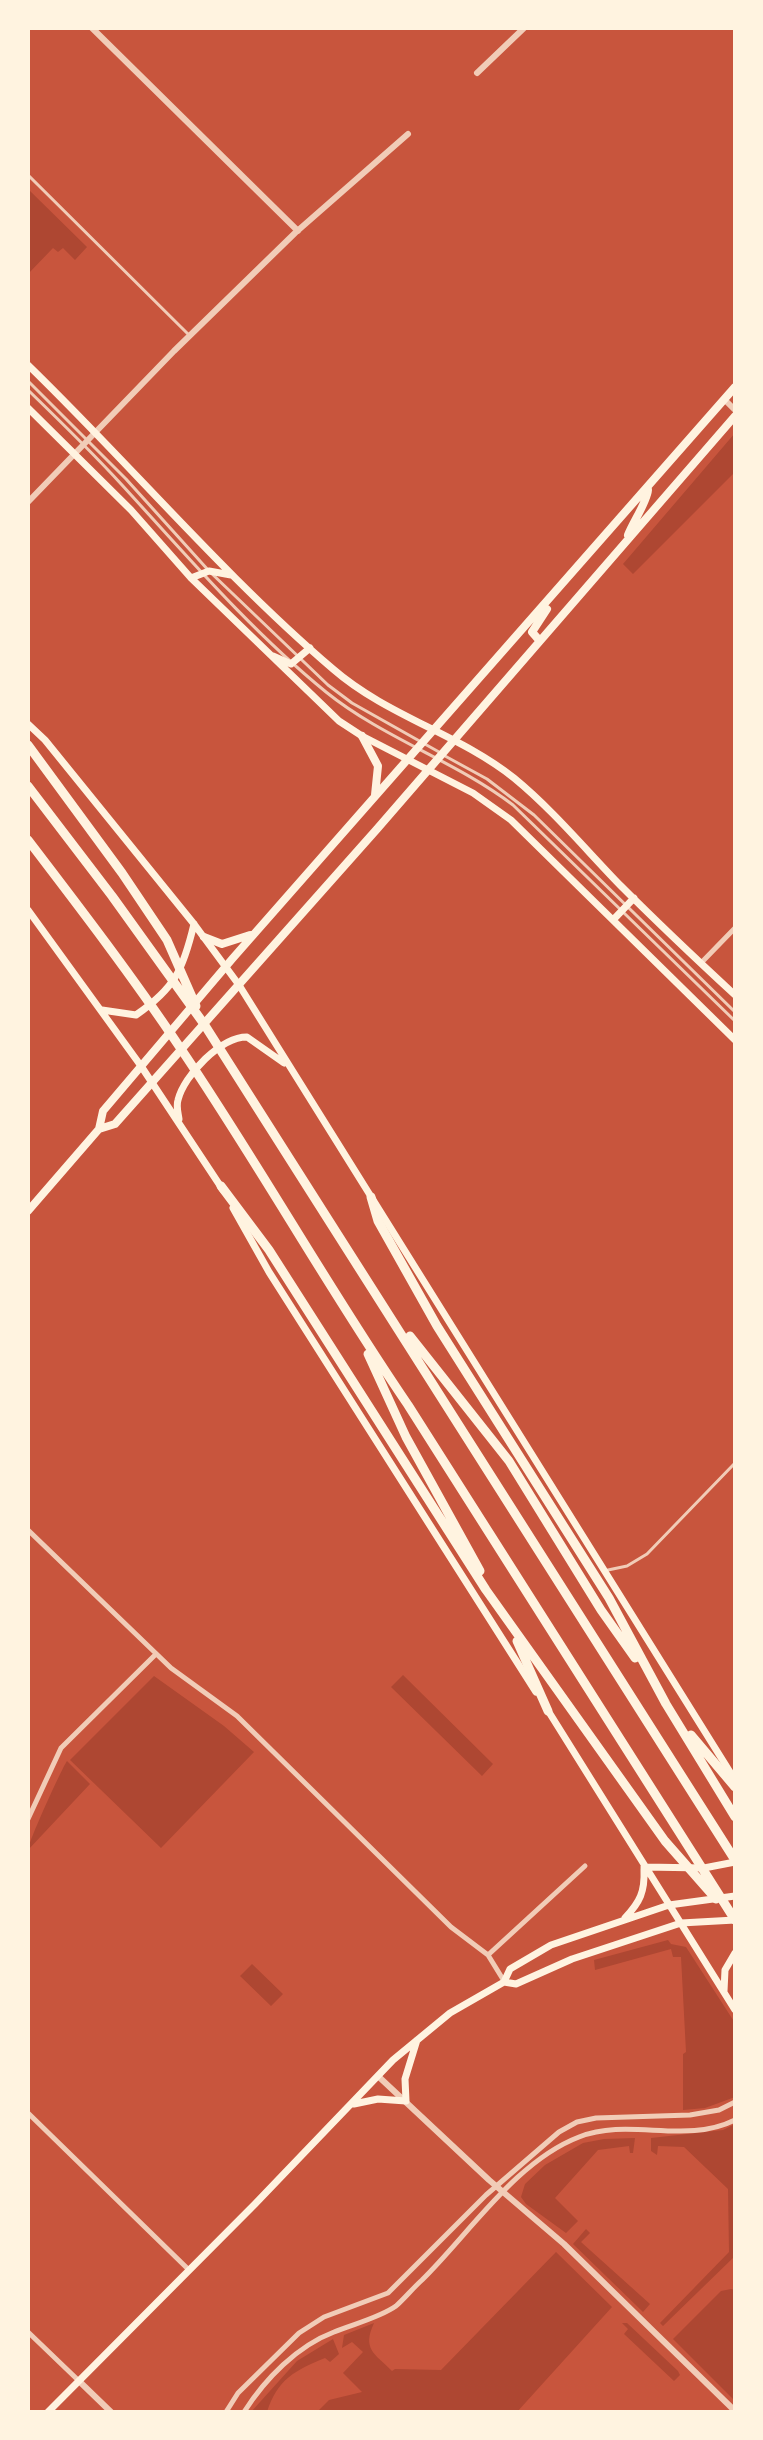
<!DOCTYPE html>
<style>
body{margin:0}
#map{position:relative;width:763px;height:2440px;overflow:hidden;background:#c8553d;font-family:"Golos Text",sans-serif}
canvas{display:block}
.frame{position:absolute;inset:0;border:30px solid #fff3e0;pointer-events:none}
</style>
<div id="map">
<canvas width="763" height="2440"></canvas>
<div class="frame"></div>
</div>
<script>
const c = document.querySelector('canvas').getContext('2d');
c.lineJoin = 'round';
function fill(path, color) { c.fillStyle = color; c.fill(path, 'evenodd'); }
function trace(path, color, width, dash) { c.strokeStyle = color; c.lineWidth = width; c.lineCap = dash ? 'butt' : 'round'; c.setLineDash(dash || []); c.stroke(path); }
const green = new Path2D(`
 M28,189l59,58 -12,13 -12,-12 -5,4 -5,-4 -25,26z
 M735,433v39l-102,102 -10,-10z
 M403,1675l90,89 -11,12 -91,-89z
 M154,1676l70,50 30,26 -93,96 -91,-88z
 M67,1761l23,23 -62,66c0,-7 33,-80 39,-89z
 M668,1940l3,4 15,3 49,76v74l-30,11 -22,2v-56l3,-2 -5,-95h-8l-2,-8 -76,21 -1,-10z
 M252,1964l31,30 -12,12 -31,-30z
 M735,2124v132l-72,70 -3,-3 69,-71 -1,-63 -44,-42 -26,-1 -1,9 -6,-4v-13l72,-8z
 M635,2138l-2,15h-3l-1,-7 -31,4 -43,48 23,23 -12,12 -40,-29 -5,-7 4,-13 20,-19 38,-22 21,-4z
 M586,2229l4,4 -9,9 69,62 -7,8 -70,-68z
 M556,2252l56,55 -95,105h-200l12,-12 33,-8 -19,-19 20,-21 -11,-10 -10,6 2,-13 30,-12c-12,26 0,30 18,48l3,-2 46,1z
 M731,2289l4,1v111l-62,-62 48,-48z
 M622,2323h5l51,48 2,4 -6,6 -50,-47 4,-5z
 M333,2339l6,15 -9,8 -5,-4c-30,12 -48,22 -58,54h-16l46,-51z`);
const service = new Path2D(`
 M28,175l162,161
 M28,381l98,98 83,92 119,114 24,18 87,49
 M28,390c32,31 64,62 94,95 65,71 129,146 204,207 57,46 129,69 187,113l222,216
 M445,756l42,23 47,36 201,197
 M608,1570l19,-4 20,-12 88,-91`);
const minor = new Path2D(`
 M701,963l34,-35
 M28,1530l143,138 66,48 214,211 37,28 16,26
 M28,1819l33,-71 95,-94
 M488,1955l97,-89
 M28,2113l161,157
 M28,2332l51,49
 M226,2412l12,-19 61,-60 25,-16 64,-24 98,-98 73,-63 18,-10 19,-4 94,-3 29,-5 16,-8
 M244,2412c21,-33 53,-66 90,-80 19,-8 45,-14 62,-26 9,-8 17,-18 26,-26 47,-46 94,-119 157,-143 50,-20 106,8 156,-17`);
const tertiary = new Path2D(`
 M92,28l206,203
 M477,73l47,-45
 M724,399l11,11
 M28,502l146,-151 121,-118 113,-99
 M379,2077l110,103 75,64 171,167
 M80,2382l31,30`);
const secondary = new Path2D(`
 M28,365c103,100 196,211 305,304 54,47 126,65 181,109 39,32 72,72 107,108 37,37 75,73 114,109
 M28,408l103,102 60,68 148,143 23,15 111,57 38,27 224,220
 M191,578l18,-7 22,4
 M273,656l18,8 19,-16
 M28,724l17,16 149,184 45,61 496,795
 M28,910l113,156 82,124
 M613,920l21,-22
 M102,1010l34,5c39,-27 47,-45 58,-91
 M179,1119c-1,-7 -3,-13 -1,-19 6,-25 43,-63 69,-63l37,26
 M233,1208l36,64 267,420
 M547,1709l188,301
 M644,1867l60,1 31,-6
 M625,1918c15,-16 20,-26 19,-49
 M504,1982l12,2 56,-25 109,-36 54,-3
 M724,1991l1,-21 10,-17
 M354,2104l24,-5 28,2 -1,-22 12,-39
 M48,2412l207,-208 138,-144 57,-47 54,-31 6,-13 41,-24 118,-40 66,-9`);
const primary = new Path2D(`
 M628,535c5,-13 19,-33 20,-45
 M539,640l-7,-8 15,-23
 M362,736l16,30 -3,29
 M204,937l18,7 28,-9
 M99,1129l4,-18 130,-153 502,-571
 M28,1211l71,-82 16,-5 262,-295 358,-413`);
const motorway = new Path2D(`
 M28,745l94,128 45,67 29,66
 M28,786l84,110 92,128 531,836
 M28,840c52,68 104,136 151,206 80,118 149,242 229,359l327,515
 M221,1186l48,64 217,340 179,251 51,58
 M371,1197l7,24 59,105 172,272 57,106 69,113
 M410,1336l99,125 92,149 34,48
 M368,1354l38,83 74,134
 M517,1641l31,70
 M691,1735l44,52`);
fill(green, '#ae4732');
trace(service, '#f1ccb7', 3);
trace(minor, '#f1ccb7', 5);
trace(tertiary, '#f1ccb7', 6);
trace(secondary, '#fff3e0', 7);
trace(primary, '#fff3e0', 8);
trace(motorway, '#fff3e0', 9);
</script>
